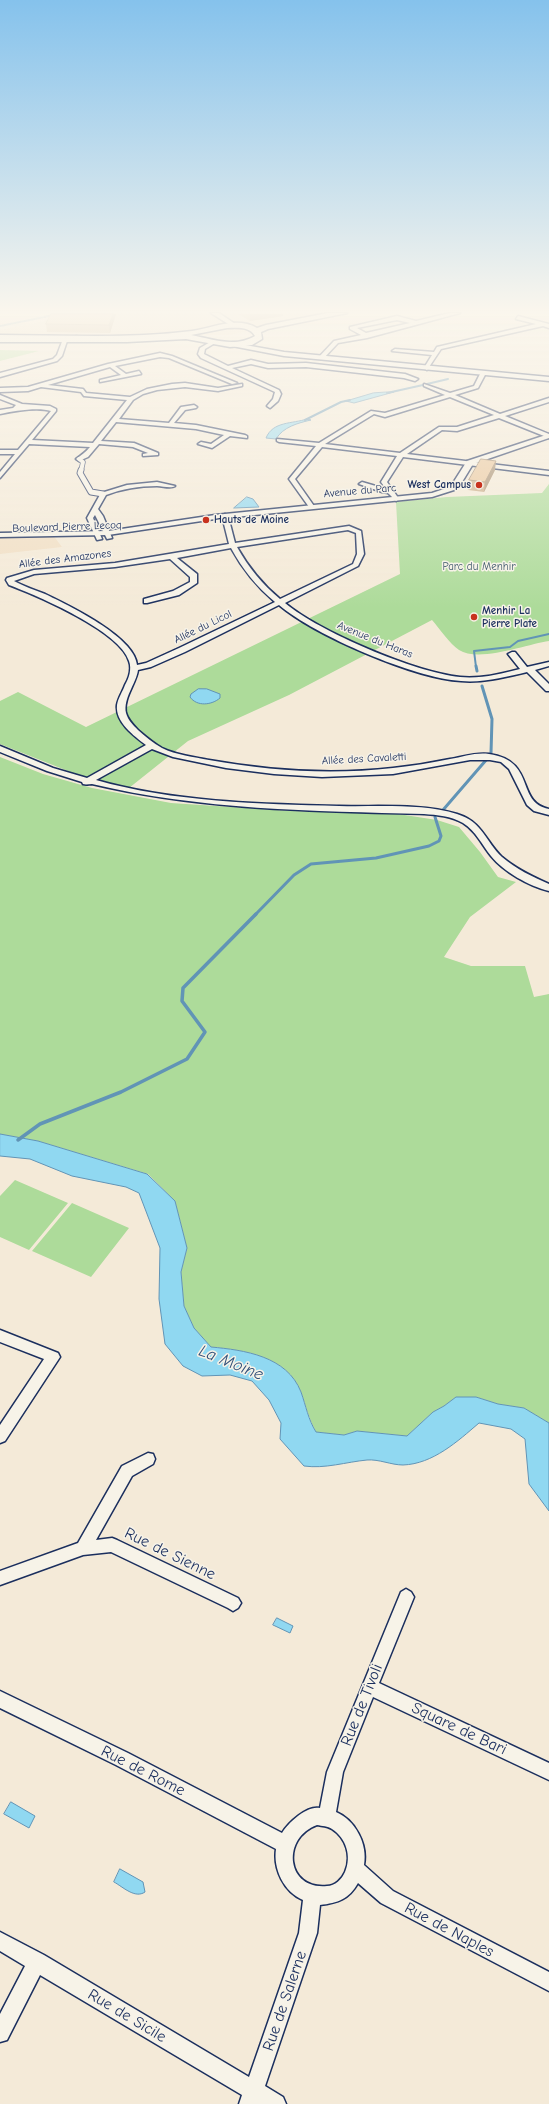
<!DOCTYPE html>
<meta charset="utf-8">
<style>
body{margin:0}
canvas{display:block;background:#f4ead8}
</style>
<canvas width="549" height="2104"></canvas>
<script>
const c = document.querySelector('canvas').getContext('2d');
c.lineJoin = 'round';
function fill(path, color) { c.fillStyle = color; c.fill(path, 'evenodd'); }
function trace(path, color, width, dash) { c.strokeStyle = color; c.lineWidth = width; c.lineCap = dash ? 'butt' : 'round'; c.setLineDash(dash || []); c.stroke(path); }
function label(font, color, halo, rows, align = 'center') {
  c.font = font + ' "Comic Neue",sans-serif'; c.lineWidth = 3; c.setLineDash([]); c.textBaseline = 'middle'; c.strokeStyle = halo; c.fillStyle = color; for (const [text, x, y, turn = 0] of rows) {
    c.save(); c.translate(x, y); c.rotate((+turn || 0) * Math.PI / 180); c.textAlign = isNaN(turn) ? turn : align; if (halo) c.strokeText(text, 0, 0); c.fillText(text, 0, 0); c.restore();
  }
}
const built = new Path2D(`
 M84,313h259l-114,22h-229v-5z
 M53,535l9,12 -62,7v-16z`);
const green = new Path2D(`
 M0,350l39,1 -39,10z
 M549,484v157c-22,3 -70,22 -90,9 -9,-6 -20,-22 -27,-30l-143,75 -101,46 -59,47 -46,-11 -83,-33v-43l18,-9 68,35 314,-153 -4,-72 51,-5 95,-4z
 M0,757l43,17 49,14 79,15 120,8 107,3 39,6 22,7 21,25 18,25 18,5 -46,35 -26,40 27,9h54l9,31 15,-3v429l-25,-15 -26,-4 -22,-7h-20l-12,9 -11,6 -26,24 -50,-5 -13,4 -28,-3c-7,-13 -10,-26 -15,-40 -14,-36 -57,-42 -90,-45l-17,-19 -10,-22 -3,-34 6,-24 -12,-47 -27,-27 -110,-33 -38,-7z
 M15,1180l53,23 -39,47 -29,-13v-41z
 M72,1203l57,25 -38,49 -59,-26z`);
const water = new Path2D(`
 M386,392h8l-40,11 -8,-2 27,-8z
 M307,419l4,1c-13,3 -28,7 -35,19l-10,-1c7,-17 26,-14 41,-19z
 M247,497l6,2 6,8 -25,1z
 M207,689l13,5v4c-8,7 -23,9 -30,-1l1,-3 7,-5z
 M0,1134l38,7 109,33 28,27 12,47 -6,24 3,34 10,22 17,19c33,3 76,9 90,45 5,14 7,27 15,40l28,3 13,-4 50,5 26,-24 11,-6 12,-9h20l22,7 26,4 25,15v88l-20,-27 -4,-45 -14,-10 -32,-6c-21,18 -46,41 -76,42 -12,0 -24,-6 -36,-5 -21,2 -42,9 -63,6l-24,-27 1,-16 -12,-23 -17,-19 -22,-6 -28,1 -19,-10 -18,-22 -6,-45 1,-51 -21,-55 -13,-6 -54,-11 -42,-17 -30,-3z
 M277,1618l16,8 -3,7 -17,-8z
 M11,1802l24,14 -6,12 -25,-14z
 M120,1869l23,13 2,10c-10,7 -22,-5 -31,-10z`);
const streamFar2 = new Path2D(`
 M0,326l54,-11
 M427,384l21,-5
 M387,393l36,-8
 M305,420l36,-18 9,-2
 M476,667l-2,-16 36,-4 8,-6 31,-7`);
const streamFar1 = new Path2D(`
 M476,666l1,5
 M482,686l10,33 -1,34
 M443,810l44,-51
 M255,915l39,-40 17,-11 65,-6 53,-12 10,-5 2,-5 -6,-19`);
const stream = new Path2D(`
 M18,1140l22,-16 81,-32 66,-33 18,-27 -23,-31 1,-13 73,-74`);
const pedestrianFar1 = new Path2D(`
 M79,459l4,3 -2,9`);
const pedestrian = new Path2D(`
 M81,470l-1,3 11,19 12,2`);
const minor = new Path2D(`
 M450,313h10l-93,25 -29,5 -15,16 -5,-1 16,-17 27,-6 -11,-6v-2l47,-11 19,5zM397,320l13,3 -44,10 -9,-5z
 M518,316l31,8v4l-6,-2 -102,23 -14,21 -3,-2 8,-13 -40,-4 3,-2 39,3 3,-5 99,-23 -20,-5z
 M77,336l2,3 -12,2 -5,15 -5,5 -57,16v-4l53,-14 4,-4 6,-16z
 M212,341l3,2 -10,6 -1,5 24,12 23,-6 17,4 38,-1 99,11 13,5 -3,2 -11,-3 -98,-11 -38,1 -17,-4 -19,4 47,22 2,4 -3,7 -8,7 -3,-2 6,-7 2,-7 -74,-34 -3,-4 2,-6z
 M160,353l12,3 65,27 -5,1 -63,-26 -9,-1 -45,9 11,8 13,-3 2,3 -41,8v-2l21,-5 -11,-8 -62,18 35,4 3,4 44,4 17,-8 25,-5 13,-1 33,5 24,-4v2l-24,5 -33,-4 -28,3 -14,4 -10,6 -14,19 50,4 12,-16 13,-2 3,2 -1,1 -11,2 -11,13 22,2 49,10 2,1v2l-17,-2 -18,12 -14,-4 3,-2 10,2 13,-9 -28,-6 -80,-7 -15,19 33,2 24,10v2l-15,1v-2l5,-1 -15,-6 -34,-3 -11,13 -9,4 -3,-2c5,-4 10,-7 14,-12l-61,-3 -29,34v-6l15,-18h-15v-4h18l33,-39c-13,-4 -37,0 -51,3v-4l13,-2 3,-3 -16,-6v-4l22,9 28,2 6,3v2l-24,29 61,3 34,-43 -43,-4 -3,-4 -40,-5 -13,4 -28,1v-4l28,-1 80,-23z
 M481,372l5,1 -8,15 -23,7 45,19 49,-16v4l-44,14 44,18v4l-50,-20 -42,13 -15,-1 -35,24 142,17v4l-146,-18 -16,25 12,17 -3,2 -8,-8 -6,-1 -23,-8 3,-2 24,7 -5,-7 16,-26 -75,-9 -27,32 19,27 -1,1h-4l-20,-28 27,-33 -37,-4 -2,-1v-2l42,4 52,-32 14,2 60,-18 -21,-9v-2l26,9 24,-7zM450,397l44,18 -37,12h-18l-39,26 -75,-9 49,-30 11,3z
 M157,482l18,4c-4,3 -12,0 -18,0 -18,0 -35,3 -51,9l-8,14 5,7 9,22 -5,1 -12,-24 -2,3 9,21 -5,1 -10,-22 14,-25 26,-8z
 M225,514l3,2 7,27 114,-17 12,5 3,23 -6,12 -73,37c35,29 129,69 175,74 20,2 41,-3 60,-8l-12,-15 4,-2h3l12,15 22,-5v4l-14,4 14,14v7h-3l-19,-19c-21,5 -44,11 -66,9 -47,-3 -145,-45 -182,-76l-94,47 -34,15 -13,3c-2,14 -15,28 -12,43 2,7 7,12 12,17 7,6 15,13 24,18 14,7 32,9 47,12 61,11 122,15 184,8 19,-2 38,-5 57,-9 13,-2 26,-7 39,-5 48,7 26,48 60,55v6l-15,-4 -7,-6 -18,-36 -8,-7 -11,-2h-20l-77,14 -71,3 -48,-3 -48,-6 -53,-11 -21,-8 -56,31c77,22 164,24 243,26 38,1 83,-3 118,8 26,8 28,27 45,43 14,12 31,20 47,27v7c-20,-5 -45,-19 -58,-35 -9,-11 -15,-25 -28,-33 -12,-7 -26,-8 -39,-9 -112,-3 -223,-4 -332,-30 -3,0 -6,1 -9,0l-1,-2 -35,-11 -47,-19v-6l53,22 34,10 59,-33c-12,-9 -31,-23 -29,-40 1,-7 6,-14 8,-20 4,-7 7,-16 4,-24 -9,-30 -91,-65 -120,-76l-3,-5 1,-2 27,-8 81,-7 114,-19 -7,-28zM348,530l8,3 1,21 -4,10 -73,35c-18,-15 -31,-31 -43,-52zM231,548c12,22 25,38 44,54l-96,46 -33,15 -9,2c-2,-28 -69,-60 -92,-71 -10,-4 -22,-8 -31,-13l20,-7 81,-7 55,-8 20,18v5l-17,9 -29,8v4h3l32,-8 18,-12v-9l-20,-16z
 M0,1330l58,23 2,4 -55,84 -5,2v-18l44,-66 -44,-17z
 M148,1453l5,1 2,5 -2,5 -21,12 -36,64 16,-2 5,2 121,58 3,5 -3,5 -5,3 -5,-3 -117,-56 -28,3 -83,30v-14l78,-28 44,-77z
 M406,1589l5,3 3,5 -35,86 170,80v17l-176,-83 -30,75 -7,40c19,8 32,32 28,53l29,26 156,81v19l-168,-88 -23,-20c-9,16 -20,20 -38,22l-3,28 -52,153 18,11 3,7h-47l3,-9 -202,-120 -33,65 -7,2v-28l25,-48 -25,-15v-19l44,23 205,122 50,-144 4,-33c-19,-8 -30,-31 -27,-51l-160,-84 -116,-57v-17l128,62 154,80c6,-10 25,-28 38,-25l7,-36 74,-180zM317,1825c5,1 11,1 15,4 14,9 20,27 13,43 -3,7 -10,14 -18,14 -41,4 -46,-48 -10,-61z`);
const tertiary = new Path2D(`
 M211,313h8l19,13 -5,1z
 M234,343l50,9 265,25v4l-265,-25 -52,-10v-2z
 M549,434v4l-76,26 -11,18 -8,8 -22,7 -217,22 -107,16 -108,2v-4l108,-2 107,-16 217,-22 12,-4 9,-6 14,-22z`);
const primary = new Path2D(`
 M328,313h19l-79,16 -7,3 1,7 -10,6 -22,2 -44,-8 -59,3h-127v-7c64,0 128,4 192,-4 21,-3 45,-15 65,-3l9,-3zM227,328c10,0 22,-2 28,8 -20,12 -43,3 -64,-1z`);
const wall = new Path2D(`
 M59,314h57l-6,19 -63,-1 -1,-8z
 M238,314h45v2l-33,5z
 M495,470l-11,22 -16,-2 1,-10z`);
const shadedWall = new Path2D(`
 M113,314h3l-6,19 -1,-8z
 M250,314h33v2l-33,5z
 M496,461l-1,9 -11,22 1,-10z`);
const building = new Path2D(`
 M51,314h62l-4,11 -63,-1z
 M481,459l15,2 -11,21 -16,-2z`);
const markers = [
 [479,485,4,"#c8321e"],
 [206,520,4,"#c8321e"],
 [474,617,4,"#c8321e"]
];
const farPoinames = [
 ["West Campus",471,485,"right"],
 ["Hauts de Moine",214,520],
 ["Menhir La",482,611],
 ["Pierre Plate",482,624]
];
const farStreetnames = [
 ["Avenue du Parc",360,491,-5],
 ["Boulevard Pierre Lecoq",67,527,-2],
 ["Allée des Amazones",65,559,-7],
 ["Allée du Licol",203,627,-26],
 ["Avenue du Haras",375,640,22],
 ["Allée des Cavaletti",364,759,-3]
];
const farParknames = [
 ["Parc du Menhir",479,567]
];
const nearStreetnames = [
 ["Rue de Sienne",170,1554,26],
 ["Rue de Tivoli",362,1705,-68],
 ["Square de Bari",459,1729,25],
 ["Rue de Rome",143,1771,27],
 ["Rue de Naples",449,1930,28],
 ["Rue de Salerne",285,2001,-71],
 ["Rue de Sicile",127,2016,31]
];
const nearWaternames = [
 ["La Moine",231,1363,22]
];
fill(built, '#f1dfc5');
fill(green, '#addb9a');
fill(water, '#90d8f1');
trace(water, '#6194b6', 1);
trace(streamFar2, '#6194b6', 2);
trace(streamFar1, '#6194b6', 3);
trace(stream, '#6194b6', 3.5);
trace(pedestrianFar1, '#1b2f5e', 5.5);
trace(pedestrian, '#1b2f5e', 7);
trace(minor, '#1b2f5e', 3);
trace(tertiary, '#1b2f5e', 3);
trace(primary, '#1b2f5e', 3);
trace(pedestrianFar1, '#f7f3e8', 4);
trace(pedestrian, '#f7f3e8', 5);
fill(minor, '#f7f3e8');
fill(tertiary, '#f7f3e8');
fill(primary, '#f7f3e8');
fill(wall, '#c8a984');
fill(shadedWall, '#a38a6c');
fill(building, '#e9c59a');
trace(building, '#a38a6c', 1);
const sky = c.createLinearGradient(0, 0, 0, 608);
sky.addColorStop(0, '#85c2ec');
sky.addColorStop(0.51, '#faf6ed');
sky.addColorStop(1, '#faf6ed00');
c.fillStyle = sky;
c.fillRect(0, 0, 549, 608);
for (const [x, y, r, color] of markers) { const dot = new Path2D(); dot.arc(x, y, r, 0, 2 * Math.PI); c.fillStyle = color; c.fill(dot); trace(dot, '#f7f3e8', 1.5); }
label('bold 11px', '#1b2f5e', '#f7f3e8', farPoinames, 'left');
label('11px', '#1b2f5e', '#f7f3e8', farStreetnames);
label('11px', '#405a6d', '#f7f3e8', farParknames);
label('16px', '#1b2f5e', '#f7f3e8', nearStreetnames);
label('italic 17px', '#32517b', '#f7f3e8', nearWaternames);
</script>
